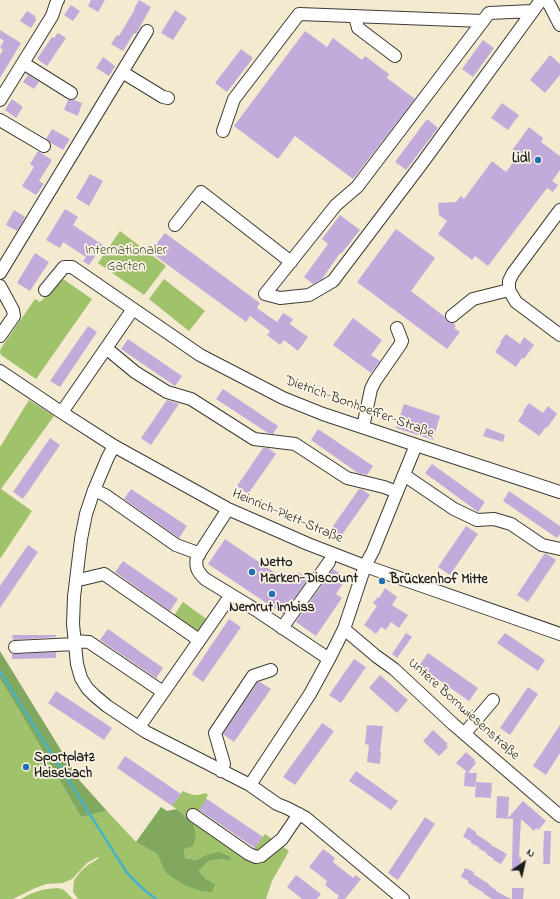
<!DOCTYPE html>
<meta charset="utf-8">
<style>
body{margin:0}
#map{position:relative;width:560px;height:899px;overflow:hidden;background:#f4ead0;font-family:"Indie Flower",sans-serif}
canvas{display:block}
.north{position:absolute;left:504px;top:843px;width:40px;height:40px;-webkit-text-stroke:3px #fcf5e5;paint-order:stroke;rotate:34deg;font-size:11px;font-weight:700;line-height:16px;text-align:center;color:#1c1c1c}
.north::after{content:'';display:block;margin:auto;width:14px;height:18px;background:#1c1c1c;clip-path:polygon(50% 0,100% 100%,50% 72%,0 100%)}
</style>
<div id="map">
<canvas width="560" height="899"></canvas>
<div class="north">N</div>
</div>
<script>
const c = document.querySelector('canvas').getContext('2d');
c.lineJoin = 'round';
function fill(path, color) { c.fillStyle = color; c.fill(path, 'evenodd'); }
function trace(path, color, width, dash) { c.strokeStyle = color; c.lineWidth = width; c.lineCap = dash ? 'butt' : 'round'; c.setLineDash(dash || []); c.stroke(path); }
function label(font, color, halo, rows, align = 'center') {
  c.font = font + ' "Indie Flower",sans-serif'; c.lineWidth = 3.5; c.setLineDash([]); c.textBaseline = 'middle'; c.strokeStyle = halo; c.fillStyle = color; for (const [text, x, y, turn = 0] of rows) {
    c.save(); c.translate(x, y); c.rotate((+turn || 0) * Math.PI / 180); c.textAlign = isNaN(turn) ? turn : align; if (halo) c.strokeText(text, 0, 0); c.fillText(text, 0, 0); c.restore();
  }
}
const green = new Path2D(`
 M120,231l46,35 -22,29 -46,-32z
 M63,279l29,20 -56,80 -35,-24 -1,-3 1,-4 34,-49 5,3z
 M164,279l41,32 -16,20 -40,-32z
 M29,400l25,16 -53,73 31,22 -32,48v-112z
 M183,602l25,18 -9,12 -7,-1 -17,-12v-5z
 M0,679l23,38 58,100 26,-6 29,31 21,12 8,18 50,12 -10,-6 -6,-7 10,-10 14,-2 4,1h3l-24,-5 -10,5 -11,-2 -1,-9 9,-25 -16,-15 -5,-3 11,-15c10,5 13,5 23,2l2,2 -2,3 1,1 -8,12 55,38 11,-15 24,17 -17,30 -6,18h-188l-5,-7 1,-12 6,-8 8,-7 11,-7 -1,-1 -11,6 -15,16 -9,4 -17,1 -13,5 -20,10h-13z
 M58,888l6,2 9,9h-52c14,-8 21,-10 37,-11z`);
const forest = new Path2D(`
 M0,651l80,130 27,30 -26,6 -58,-100 -23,-38z
 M161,807l6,4 10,-2 16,15 3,11 -3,11 -9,3 1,9 11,2 10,-5 13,-3 12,5 -1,3h-3l-4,-1 -14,2 -10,10 6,7 10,6 -3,8 -11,-1 -17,-6 -19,-13 -8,-18 -21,-12z`);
const stream = new Path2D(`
 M0,672l127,201 15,15 14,11`);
const building = new Path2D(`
 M91,0h14l-7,12 -10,-6z
 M139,0l12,7 -15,27 -2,-1 -11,18 -12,-7 6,-9 2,1 16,-27h-1z
 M71,5l9,6 -7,10 -9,-6z
 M175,10l12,8 -14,22 -12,-7z
 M27,11l8,5 1,4 -5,8 -11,-7z
 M0,30l21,13 -21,35v-23l3,-5 -3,-3 4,-6 -4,-3z
 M305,31l22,16 6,-9 29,22 3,-4 24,18 -2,4 28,21 -62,80 -58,-43 -17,23 -44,-33z
 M58,33l8,5 -19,28 -10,-7 15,-22 2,1z
 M483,40l11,8 -21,29 -11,-8z
 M241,49l12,9 -26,34 -12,-9z
 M550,55l10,9v11l-15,18 -15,-13z
 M103,57l12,9 -6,10 -13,-8z
 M28,75l11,7 -5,7 -11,-7z
 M12,99l11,8 -7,11 -11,-8z
 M68,100h6l8,3 -4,13 -14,-6z
 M502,103l17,12 -11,15 -17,-12z
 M427,119l11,9 -32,42 -11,-8z
 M529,127l14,11 -2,4 19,14v14l-8,11 6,4 -5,7 -6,-4 -59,78 -13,-10 -3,4 -34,-26 9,-13 -8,-6 -1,-12 18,-1 5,-6 3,3 28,-38 14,11 11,-15 -6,-5z
 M52,129l18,10 -7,11 -12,-7 -5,-4z
 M38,151l14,9 -13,21 5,3 -8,11 -14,-9 12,-19 -4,-3z
 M90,174l13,7 -14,25 -13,-8z
 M65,209l13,8 -5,8 30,20 -14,20 -6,-4 3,-4 -23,-15 -3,6 -14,-8z
 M14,210l11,7 -8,14 -11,-6z
 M340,215l20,15 -19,24 -1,-1 -18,26 -9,5 -9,-7 24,-33 -6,-5z
 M396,229l39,29 -24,33 34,26 1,4 4,2h3l3,3 -2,2 6,4 -13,17 -90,-67z
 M165,233l95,70 -3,5 20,14 6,-9 10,6 -3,5 18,13 -10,14 -14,-11 -4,5 -13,-10 3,-4 -20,-15 -4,6 -96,-70z
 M35,253l14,9 -19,29 -13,-8z
 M353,318l29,22 -11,15 9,6 -9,12 -38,-28z
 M88,326l9,6 -37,55 -10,-6z
 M506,334l14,10 4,-7 10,8 -10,14 -2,-1 -6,9 -21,-15 6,-9 -1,-1z
 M128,339l54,37 -7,10 -54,-37z
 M223,389l55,37 -5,8 -5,-1 -52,-34z
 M167,400l12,4 -28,41 -10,-7z
 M529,403l14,10 5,-7 9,8 -10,14 -1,-1 -7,9 -21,-15 6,-9 -1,-1z
 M404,404l36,12 -7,24 -37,-12z
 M486,428l19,7 -2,7 -20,-6z
 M318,429l55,37 -6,9 -9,-2 -47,-33z
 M50,438l10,7 -37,54 -10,-7z
 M263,448h5l8,6 -28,40 -11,-8z
 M432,464l53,38 -7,10 -53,-39z
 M131,489l56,37 -8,12 -55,-39z
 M359,489l4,1 7,5 -29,41 -10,-7z
 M509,491l51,35v8l-3,4 -54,-37z
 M466,526l12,8 -28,41 -12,-8z
 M225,539l65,44 8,-11 10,7 -25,35 -75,-50z
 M28,545l10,7 -38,56v-22z
 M545,553l11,7 -28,42 -11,-7z
 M123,561l55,38 -8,12 -55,-39z
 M333,569l14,9 -11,16 6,4 -26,38 -20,-14z
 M385,588l12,9 -5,8 16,10 -9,13 -8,-6 -5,8 -5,-3 -5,7 -12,-9 13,-19 -4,-3 5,-6 1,1z
 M229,619l12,8 -38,55 -11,-8z
 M108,629l55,39 -7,10 -56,-38z
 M406,633l6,4 -15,21 -5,-4z
 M505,633l40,27 -7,11 -41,-28z
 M12,635h44v2l-43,3z
 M56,652v6l-44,1v-5h3z
 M428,653l50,35 -9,13 -50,-35z
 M354,659l12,8 -25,36 -12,-8z
 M380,675l28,25 -11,13 -28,-25z
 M258,682h2l11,7 -37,53 -11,-8z
 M528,687l10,7 -28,41 -10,-7z
 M56,691l56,37 -8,12 -56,-37z
 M322,723l12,8 -39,54 -12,-8z
 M367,725l16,1 -3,26h1l-1,12 -13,-2 2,-17 -4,-1z
 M560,725v28l-14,22 -13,-9z
 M433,730l15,14 -2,1 2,2 -9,9 -16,-15z
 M466,752l9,8 -1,1 2,2 -8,10h9l-2,14 -11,-1 1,-14h2l-11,-9z
 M125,756l56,38 -9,12 -55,-38z
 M356,771l42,30 -7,9 -42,-29z
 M476,782l16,1 -1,15 -16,-1z
 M497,796l12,1 -1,21 15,-17 23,20 -8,9 -2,-2 -2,3 -13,-12 -2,38h2l-1,13 -8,-1 1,-50 -17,-1z
 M207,799l56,38 -8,11 -56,-38z
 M425,817l10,7 -37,56 -10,-7z
 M468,827l8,5v2l15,10v1l16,9 -6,10 -8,-4 1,-1 -8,-5 1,-1 -9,-5 1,-1 -8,-4v-2l-8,-4z
 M544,831h7l-1,33h-7l1,-7h-1z
 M323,849l12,9 -2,4 20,16 2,-3 6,4 -16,20h-8l2,-3 -14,-11 2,-4 -18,-14z
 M465,868l9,4 -1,2 16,10v1l7,5v1l15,8h-19l-8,-5v-1l-16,-10 1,-2 -8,-4z
 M296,875l25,19 -4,5h-15l-15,-12z
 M512,888h12l-1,11h-11z`);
const minor = new Path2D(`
 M547,0l13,25
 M533,11l-44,2 -132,174 -21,18 -71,89 15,4 29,-3 24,-14 90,-119 118,-162
 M355,16l3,12 37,28
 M23,63l48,30
 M122,72l41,25 5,1
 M0,100l52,-84 5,-15 1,-1
 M0,120l44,26
 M223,131l11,-32 65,-85 184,7
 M560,210l-47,63 -4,8v9l7,12 44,33
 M175,225l26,-33 90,70
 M0,273l147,-242
 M0,286l13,24 1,6 -14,20
 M45,290l19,-23h8l128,88 83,43 40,16 93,31 144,47
 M452,316l21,-17 36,-9
 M106,348l29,24 32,20 24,7 63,40 41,5 52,34 37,9 13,5
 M0,371l58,39 56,36 114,63 80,35 57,22 195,68
 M62,412l71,-103
 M363,427l8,-38 4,-8 25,-36 2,-4 -5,-13
 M114,446l-6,11 -14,33 -8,24 -5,25 -7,58 -1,27 4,40 4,14 6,10 8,8 12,10 39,26 104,53 27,19 10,4 19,10 97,81
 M404,475l50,34 23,11 17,-1 17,5 31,21 18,4
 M94,490l11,5 71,50 19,7 4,3
 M228,509l-31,48c-2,10 0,14 8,22l51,31 73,49
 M76,579h7l21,-5 95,66
 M282,628l47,-66
 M344,629l32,27 18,13 59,55 107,92
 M74,641l15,1 74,50
 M15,647l60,-3
 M139,727l92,-132
 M465,733l28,-33
 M221,771l3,-7 -9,-31 38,-57 18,-6
 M250,785l60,-91 19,-35 15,-30 21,-63 8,-15 43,-106
 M193,815l56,39 7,3 5,-1 21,-17 17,-25`);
const markers = [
 [538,160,4,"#1f6fb2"],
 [252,572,4,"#1f6fb2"],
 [382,581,4,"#1f6fb2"],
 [272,594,4,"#1f6fb2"],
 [26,767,4,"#1f6fb2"]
];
const poiNames = [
 ["Lidl",530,160,"right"],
 ["Netto",260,564],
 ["Marken-Discount",260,580],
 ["Brückenhof Mitte",390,581],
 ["Nemrut Imbiss",272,609,"center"],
 ["Sportplatz",34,759],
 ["Heisebach",34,775]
];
const parkNames = [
 ["Internationaler",126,252],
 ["Garten",126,268]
];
const streetNames = [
 ["Dietrich-Bonhoeffer-Straße",359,408,20],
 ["Heinrich-Plett-Straße",287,517,23],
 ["Untere Bornwiesenstraße",463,710,42]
];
fill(green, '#a0c26b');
fill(forest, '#80a85f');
trace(stream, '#49b2c7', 2.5);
fill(building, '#c2abda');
trace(minor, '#3c3b37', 14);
trace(minor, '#fff', 12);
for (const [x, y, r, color] of markers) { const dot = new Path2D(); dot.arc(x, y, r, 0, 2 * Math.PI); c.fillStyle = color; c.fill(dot); trace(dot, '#fcf5e5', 1.5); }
label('bold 14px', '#1c1c1c', '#fcf5e5', poiNames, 'left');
label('14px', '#4a5638', '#fcf5e5', parkNames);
label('14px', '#1c1c1c', '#fcf5e5', streetNames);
</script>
